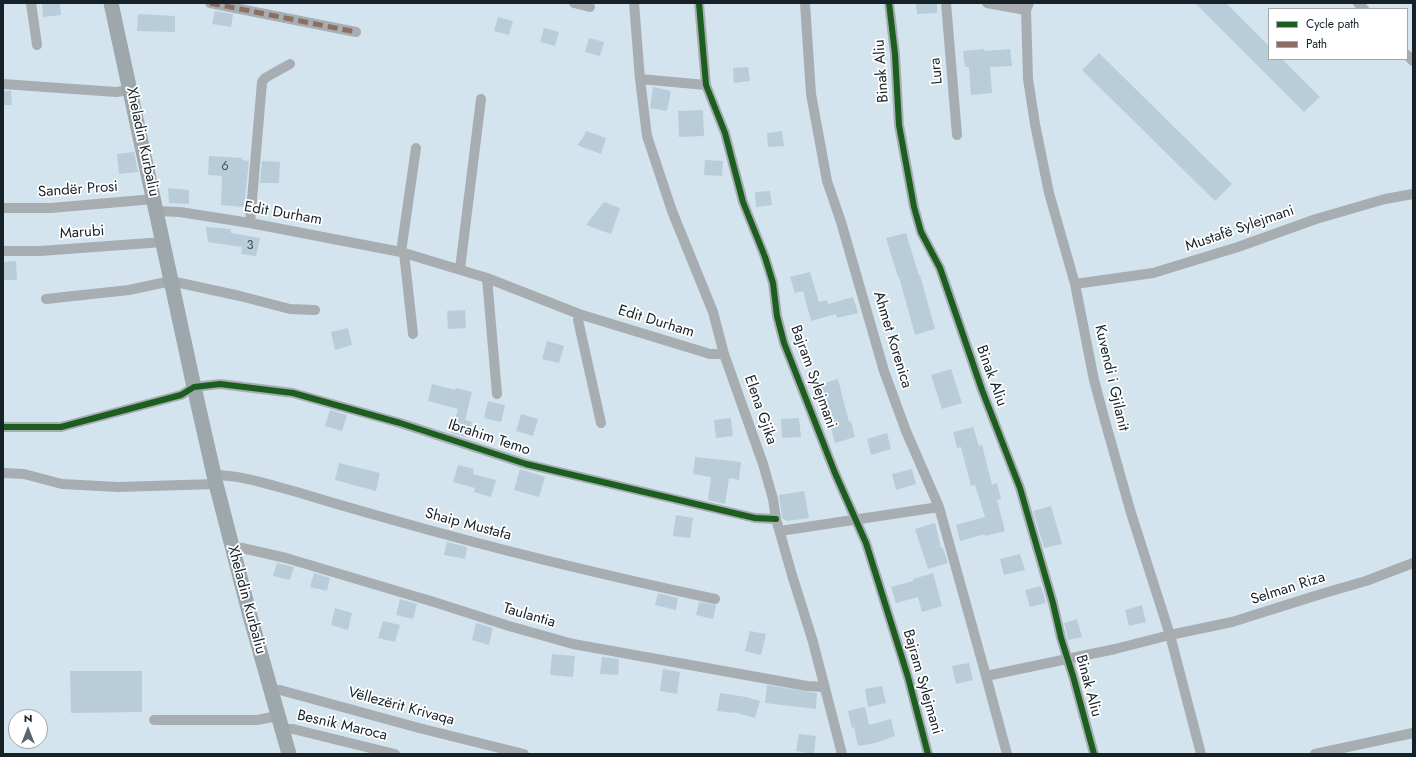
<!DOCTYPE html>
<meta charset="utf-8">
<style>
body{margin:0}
#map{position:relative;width:1416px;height:757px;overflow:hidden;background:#d4e4ee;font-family:Jost,sans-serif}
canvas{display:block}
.frame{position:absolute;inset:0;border:4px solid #172228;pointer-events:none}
.legend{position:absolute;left:1268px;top:8px;width:140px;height:52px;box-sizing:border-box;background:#fff;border:1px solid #a2a7a9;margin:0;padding:5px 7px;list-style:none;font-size:12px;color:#172228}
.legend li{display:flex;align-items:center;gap:8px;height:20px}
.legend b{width:20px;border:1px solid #a2a7a9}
.north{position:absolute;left:8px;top:709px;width:40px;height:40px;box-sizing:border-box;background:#fff;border:1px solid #a2a7a9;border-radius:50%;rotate:0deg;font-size:11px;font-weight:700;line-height:16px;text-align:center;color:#172228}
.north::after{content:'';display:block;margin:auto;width:14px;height:18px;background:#59666d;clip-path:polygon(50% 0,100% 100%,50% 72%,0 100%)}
</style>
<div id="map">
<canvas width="1416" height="757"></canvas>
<div class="frame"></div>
<ul class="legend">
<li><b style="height:5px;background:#1b5e20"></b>Cycle path</li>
<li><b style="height:5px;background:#8d6e63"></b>Path</li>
</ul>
<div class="north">N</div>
</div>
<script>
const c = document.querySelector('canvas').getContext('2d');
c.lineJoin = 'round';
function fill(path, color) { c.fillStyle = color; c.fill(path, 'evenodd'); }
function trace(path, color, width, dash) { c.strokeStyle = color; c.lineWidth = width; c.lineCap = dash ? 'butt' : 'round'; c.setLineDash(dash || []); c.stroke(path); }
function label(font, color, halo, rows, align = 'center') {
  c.font = font + ' Jost,sans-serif'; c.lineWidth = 3.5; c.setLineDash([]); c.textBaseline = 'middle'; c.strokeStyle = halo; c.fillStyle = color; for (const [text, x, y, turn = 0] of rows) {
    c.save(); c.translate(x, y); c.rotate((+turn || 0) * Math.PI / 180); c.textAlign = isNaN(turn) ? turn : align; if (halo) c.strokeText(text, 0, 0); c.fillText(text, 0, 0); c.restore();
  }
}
const building = new Path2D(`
 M42,3h18l1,12 -18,2z
 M916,3h21v10l-20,1z
 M1195,3h31l43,43v13h13l38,38 -16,15z
 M215,11l18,3 -2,13 -19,-3z
 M138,14l37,2v16l-38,-1z
 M498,17l15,4 -4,14 -15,-4z
 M544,28l15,4 -4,14 -15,-4z
 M589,38l15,4 -4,14 -15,-4z
 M984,49v2l26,-2 2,17 -22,1 2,26 -21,2 -2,-28h-4l-2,-16z
 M1099,53l133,131 -17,17 -133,-131z
 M748,67l2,14 -16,2 -1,-15z
 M653,87l18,4 -4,20 -17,-3z
 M3,91h8l1,14h-9z
 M703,110l1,26 -25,1 -1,-26z
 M586,131l20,7 -5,16 -24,-9 6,-7z
 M782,131l2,15 -16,1 -1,-14z
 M134,152l4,20 -19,2 -2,-20z
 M209,156l33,2v2l7,1 -5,46 -23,-2 1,-29 -14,-1z
 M705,160l18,1 -1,15 -18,-1z
 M262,161l18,1 -1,21h-19z
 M168,188l21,2v14l-20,-1z
 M770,191l2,14 -16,2 -1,-15z
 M604,202l16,6 -9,26 -25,-9z
 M206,227l25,2v4l29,5 -4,18 -15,-2 1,-7 -34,-5z
 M906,233l13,43 1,-1 15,54 -20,6 -16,-58h-1l-12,-39z
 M16,261l1,19h-14v-18z
 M810,272l9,30 8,-2 1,4 25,-7 5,16 -21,5 -1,-4 -25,7 -8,-30 -8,2 -5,-16z
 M465,310l1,18 -18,1 -1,-18z
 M348,328l4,17 -17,5 -4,-18z
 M547,341l17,5 -5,17 -17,-4z
 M951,369l11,34 -20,6 -11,-34z
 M838,379l11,43 2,-1 4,16 -20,6 -5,-19 -2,1 -10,-40z
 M432,384l23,6 1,-2 16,4 -7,28 7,2 -4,16 -17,-5 7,-24 -30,-8z
 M488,401l17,4 -4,17 -17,-4z
 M330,410l17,5 -5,16 -17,-5z
 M521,414l17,5 -5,17 -17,-5z
 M731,418l2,18 -17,2 -2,-18z
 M799,418l2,19 -19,1 -1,-19z
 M973,427l6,19 3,-1 10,40 5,-2 4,16 -4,1 8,31 -20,5v-2l-25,7 -4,-16 29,-8 -10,-32 -4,1 -10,-39 -4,1 -4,-16z
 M887,433l4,16 -20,6 -4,-16z
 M695,457l46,5 -2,18 -10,-2 -4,26 -17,-4 3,-23 -18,-3z
 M339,463l41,10 -4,18 -41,-11z
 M458,465l16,4 -1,5 23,6 -5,17 -17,-5 1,-4 -22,-6z
 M520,469l25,8 -6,20 -25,-7z
 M912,469l4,15 -20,6 -4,-16z
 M804,491l5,27 -22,3 -5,-3 -3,-23z
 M1051,506l11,38 -18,4 -11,-37z
 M676,515l17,3 -3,20 -17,-2z
 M935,523l6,25h2l5,15 -20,6 -13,-40z
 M447,542l20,5 -2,12 -21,-4z
 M1020,554l5,16 -21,5 -4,-16z
 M277,563l17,4 -4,13 -17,-4z
 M314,573l16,5 -3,13 -17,-4z
 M933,573l9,33 -20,6 -4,-15 -22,6 -5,-16 22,-6v-2z
 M1041,586l5,17 -16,4 -5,-17z
 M658,593l20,5 -2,12 -21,-5z
 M400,599l17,5 -4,15 -17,-4z
 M699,602l17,3 -3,14 -17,-4z
 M1142,605l4,17 -17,4 -4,-16z
 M335,608l17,5 -4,17 -17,-5z
 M1077,619l5,18 -14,3 -4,-17z
 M383,621l17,4 -5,17 -17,-4z
 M476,623l17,5 -4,17 -17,-5z
 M750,631l16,3 -5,21 -16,-4z
 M552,654l23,2 -2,21 -23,-2z
 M602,657l17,2 -1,16 -18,-1z
 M969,663l4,17 -17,4 -4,-18z
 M663,669l17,3 -3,22 -17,-3z
 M70,671h72v41l-71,1z
 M767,685l50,8 -1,16 -51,-6z
 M882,686l4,17 -18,4 -3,-18z
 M720,693l26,4 14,4 -5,17 -21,-6v1l-17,-2z
 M865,707l4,18 22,-6 4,17 -20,7 -17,3 -4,-19 -2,1 -4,-17z
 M799,734l17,2 -2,18 -18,-3z`);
const street = new Path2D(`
 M31,3l6,42
 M210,3l146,29
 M574,3l16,4
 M634,3l6,76 7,57 25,75 41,101 11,42 39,110 10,35 3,20 16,56 21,67 29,112
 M699,3l7,82 19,48 18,69 22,55 8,26 4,33 7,27 51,130 31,70 42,134 20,77
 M805,3l6,91 16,87 14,41 43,149 22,60 33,76 47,169 21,78
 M889,3l6,51 4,71 15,82 7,25 19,36 42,122 38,98 33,115 8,35 12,38 21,78
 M946,3l11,132
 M987,3l39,7
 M1029,3l-3,7 2,69 7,45 14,69 26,91 19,96 11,41 26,92 39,122 31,119
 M1358,3l6,6
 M1407,55l6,6
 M640,79l66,6
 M3,84l113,8 15,-2
 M3,208h48l103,-9
 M157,211l23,1 70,11 151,29 86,26 92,36 131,40h14
 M250,223l12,-141 3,-4 25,-14
 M3,251h37l123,-9
 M401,252l15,-104
 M404,253l9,81
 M460,269l21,-170
 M487,278l10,116
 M1075,284l78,-11 85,-26 78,-28 69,-20 28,-5
 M46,299l83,-9 42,-9 69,15 50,13 25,1
 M579,314l-1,6 23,103
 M3,427h58l120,-32 13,-8 26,-3 73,9 107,30 126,41 229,54 21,1
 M3,473l21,1 38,10 56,3 98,-3
 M214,475c28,0 56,10 83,17 32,10 64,19 96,28 106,30 214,56 322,79
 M780,531l159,-24
 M232,548h10l44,10 148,44 75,24 64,18 234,42 18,1
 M986,676l129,-27 55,-14 62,-13 89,-28 45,-13 47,-18
 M271,691l9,-1 139,38 105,26
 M154,720h103l21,-4
 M282,729h11l102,25
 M1315,754l98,-21`);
const primary = new Path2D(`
 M111,3l83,384 22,97 34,132 39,138`);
const quiet = new Path2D(`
 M210,3l146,29`);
const cycleway = new Path2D(`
 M699,3l7,82 19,48 18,69 22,55 8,26 4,33 7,27 51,130 31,70 42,134 20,77
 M889,3l6,51 4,71 15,82 7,25 19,36 42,122 38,98 33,115 8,35 12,38 21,78
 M3,427h58l120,-32 13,-8 26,-3 73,9 107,30 126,41 229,54 21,1`);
const numberNames = [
 ["6",225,167],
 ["3",250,246]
];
const streetNames = [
 ["Binak Aliu",882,71,-94],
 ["Lura",937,71,-95],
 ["Xheladin Kurbaliu",142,142,78],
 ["Sandër Prosi",78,190,-4],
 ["Edit Durham",283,214,10],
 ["Mustafë Sylejmani",1240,229,-19],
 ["Marubi",82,233,-4],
 ["Edit Durham",656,322,17],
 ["Ahmet Korenica",892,340,73],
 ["Binak Aliu",991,376,70],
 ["Bajram Sylejmani",813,377,70],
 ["Kuvendi i Gjilanit",1111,378,77],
 ["Elena Gjika",760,410,71],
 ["Ibrahim Temo",489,438,18],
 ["Shaip Mustafa",468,525,15],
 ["Selman Riza",1288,589,-18],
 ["Xheladin Kurbaliu",246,600,75],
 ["Taulantia",529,616,16],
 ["Bajram Sylejmani",922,682,74],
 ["Binak Aliu",1088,686,75],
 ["Vëllezërit Krivaqa",401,707,15],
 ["Besnik Maroca",342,726,13]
];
fill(building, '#b9ccd9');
trace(street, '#a7adb1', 10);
trace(primary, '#9ea7ac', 15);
trace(quiet, '#8d6e63', 5, [10, 5]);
trace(cycleway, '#1b5e20', 6);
label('13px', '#424f57', null, numberNames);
label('15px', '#172228', '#fff', streetNames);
</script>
